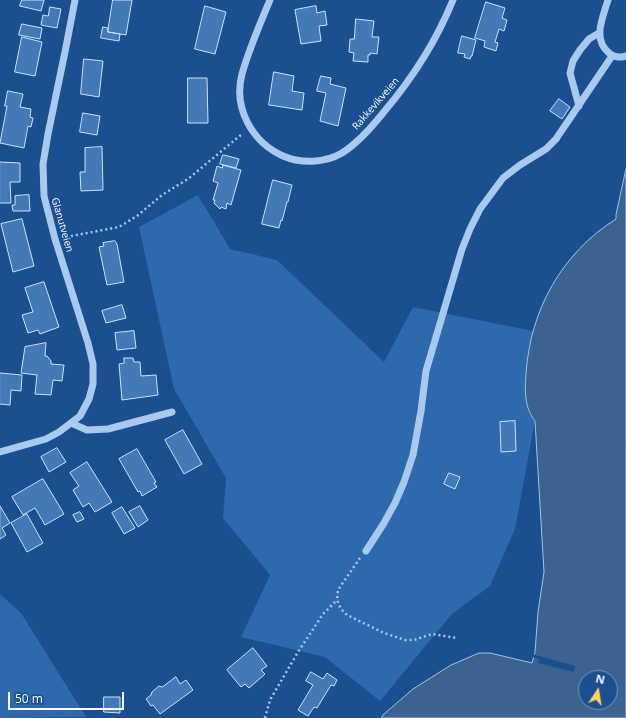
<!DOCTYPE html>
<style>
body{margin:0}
#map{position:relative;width:626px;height:718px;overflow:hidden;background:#1b4f8f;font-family:"Open Sans",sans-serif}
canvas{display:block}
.north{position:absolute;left:578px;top:670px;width:40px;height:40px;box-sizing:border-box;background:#1b4f8f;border:1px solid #7695bc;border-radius:50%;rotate:12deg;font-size:11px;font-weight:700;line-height:16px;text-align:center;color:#fff}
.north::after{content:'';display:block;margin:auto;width:14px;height:18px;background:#ffd166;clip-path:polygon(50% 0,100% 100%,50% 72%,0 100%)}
.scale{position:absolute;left:8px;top:692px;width:116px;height:18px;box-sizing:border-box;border:2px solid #fff;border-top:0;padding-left:5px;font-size:12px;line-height:14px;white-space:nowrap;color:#fff;-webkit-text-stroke:3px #1b4f8f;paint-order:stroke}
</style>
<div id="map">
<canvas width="626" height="718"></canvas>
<div class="north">N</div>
<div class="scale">50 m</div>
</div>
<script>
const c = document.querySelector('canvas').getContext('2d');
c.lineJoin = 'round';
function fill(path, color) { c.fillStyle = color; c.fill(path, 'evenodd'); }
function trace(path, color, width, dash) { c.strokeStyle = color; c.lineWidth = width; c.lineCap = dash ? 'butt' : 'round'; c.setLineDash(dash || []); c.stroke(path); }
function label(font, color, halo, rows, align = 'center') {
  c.font = font + ' "Open Sans",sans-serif'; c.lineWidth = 3; c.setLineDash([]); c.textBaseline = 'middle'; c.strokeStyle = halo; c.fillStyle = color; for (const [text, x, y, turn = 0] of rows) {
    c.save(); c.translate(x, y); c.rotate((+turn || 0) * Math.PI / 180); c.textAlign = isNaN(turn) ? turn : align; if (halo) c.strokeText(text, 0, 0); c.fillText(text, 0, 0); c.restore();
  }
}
const green = new Path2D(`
 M198,195l32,54 47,11 107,102 29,-55 120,24 -6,26 2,56 6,8 -20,108 -25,57 -38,28 -72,87 -55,-44 -84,-20 29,-62 -47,-57 3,-40 -52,-89 -35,-162z
 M0,594l21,19 65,104 -86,1z`);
const water = new Path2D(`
 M626,169v549h-245l3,-4 29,-25 38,-24 28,-12h11l42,10 3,-11 3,-40 6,-40 -9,-151c-11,-14 -10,-30 -9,-47 4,-64 36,-121 90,-155v-4zM586,678h24v24h-24z`);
const pier = new Path2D(`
 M532,654l43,12 -1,6 -36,-9 1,-4 -7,-2z`);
const building = new Path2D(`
 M22,0h22l-3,11 -21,-5z
 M113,0h19l-6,35 -18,-3z
 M486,2l19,6 -3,10 5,2 -3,11 -5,-2 -4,13 3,1 -2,8 -12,-4 1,-6 -10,-3z
 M205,6l21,6 -11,42 -20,-5z
 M316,6l1,7 8,-2 2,14 -8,1 2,15 -20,3 -6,-34z
 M50,7l11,2 -4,19 -16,-3 2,-10 5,1z
 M356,19l18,2 -2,16h7l-2,17 -7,-1v2h-2v7l-15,-1 1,-8 -5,-1 1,-13h4z
 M22,24l20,4 -2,11 -21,-4z
 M103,27l5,1v4l12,2 -1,7 -18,-3z
 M462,36l14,4 -4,16h-1l-1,3 -6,-2 1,-3 -7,-1z
 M22,37l20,5 -7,34 -20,-4z
 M84,59l19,2 -4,36 -18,-3z
 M274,72l20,4 -2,15 12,2 -2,17 -33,-5z
 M321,76l10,2 -1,6 16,4 -8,38 -18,-5 6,-28 -9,-2z
 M188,78h19l1,45h-20z
 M8,91l15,3 -3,13 11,2 -1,8 3,1 -2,9 -3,-1 -4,22 -24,-5 7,-37h-2z
 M559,99l11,8 -8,12 -12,-8z
 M83,113l17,3 -3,19 -17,-3z
 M102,147l1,43 -22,1 -1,-19h5v-24z
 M223,155h1l15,4 -3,9 -16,-4z
 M0,162l20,1v19h-10l1,21h-11z
 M223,165l18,5 -10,35 -4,-2 -1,6 -5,-2 -1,2 -6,-6 1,-3h-2l5,-17 -5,-2 4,-15 5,2z
 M273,180l19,5 -4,17h-1l-5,19 -1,-1 -2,8 -17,-4z
 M29,195l1,16h-17l-1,-6h3v-9z
 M22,219l12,47 -21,6 -12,-48z
 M115,241l2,3 7,38 -17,3 -8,-38 5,-1 -1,-3z
 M44,282l15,45 -19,7 -2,-4 -10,3 -6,-18 11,-3 -8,-24z
 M122,305l4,13 -20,5 -4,-12z
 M134,331l2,17 -19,2 -2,-17z
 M46,343l-1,13h2l4,5v3l13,1 -2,16 -9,-1 -2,15 -16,-1 2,-19 -16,-2 4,-26z
 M124,358h9l1,4h6l1,14 15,-1 2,20 -36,5 -3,-36 5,-1z
 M0,373l22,2 -1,16 -10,-1 -1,15 -10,-1z
 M515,421l1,30 -15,1 -1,-30z
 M183,430l19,34 -18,10 -19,-34z
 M57,448l9,14 -17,10 -8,-15z
 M137,449l19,33 -2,1 3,4 -15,9 -2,-5 -2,1 -19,-33z
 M87,462l25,40 -17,10 -6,-9 -6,4 -10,-17 6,-4 -9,-13z
 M449,473l11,4 -5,12 -11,-5z
 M43,479l21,35 -19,11 -10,-17 -12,7 -11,-18z
 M0,506l10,17 -8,5 4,7 -6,4z
 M140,506l8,14 -10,7 -9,-15z
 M122,507l13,21 -11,6 -12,-21z
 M80,512l4,7 -7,3 -4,-7z
 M27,514l16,29 -16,9 -16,-29z
 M253,648l14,18 -6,4 4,4 -16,14 -4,-4 -4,3 -14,-17z
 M311,672l12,7 4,-6 10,7 -3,6 -3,-1 -14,23 -3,-1 -6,9 -10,-6 15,-25 -7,-4z
 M176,677l4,7 6,-4 7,10 -33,24 -7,-9 -2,1 -5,-7 5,-4 1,-3 7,-6 3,1z
 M104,697h16v16l-16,-1z`);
const path = new Path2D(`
 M66,237l53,-10 18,-11 25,-21 26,-16 54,-45
 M360,558l-22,32 -1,10 4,9 6,6 37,18 21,7h9l18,-6 25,4
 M265,718l5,-18 28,-48 25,-38 14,-14`);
const minor = new Path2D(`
 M270,0c-10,24 -21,49 -28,74 -9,34 10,68 41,82 18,8 42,7 59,-3 16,-10 29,-25 41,-40 29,-34 53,-71 70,-113
 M608,0c-5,17 -16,39 1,53 4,4 11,5 17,3
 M579,106l-9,-33 3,-12 7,-11 9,-11 10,-6
 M71,423l16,7 21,-1 64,-17
 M0,452l46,-13 13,-7 21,-16 9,-17 4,-15v-20l-5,-21 -33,-104 -11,-43 -1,-32 5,-30 18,-87 9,-47
 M366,551l18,-28 11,-20 9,-21 9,-27 8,-44 5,-40 36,-122 8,-20 10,-20 23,-31 17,-13 26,-16 10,-10 56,-83`);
const streetNames = [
 ["Rakkevikveien",376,104,-49],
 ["Glanutveien",62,225,74]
];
fill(green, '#2e69ad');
fill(water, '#3c6290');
trace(water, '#9cc4f0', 1);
fill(pier, '#1b4f8f');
fill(building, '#4478b7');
trace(building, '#cfe3fa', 1);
trace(path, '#a9c9ee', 2.5, [2, 3]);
trace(minor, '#a9c9ee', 7);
label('10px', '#fff', '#1b4f8f', streetNames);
</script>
